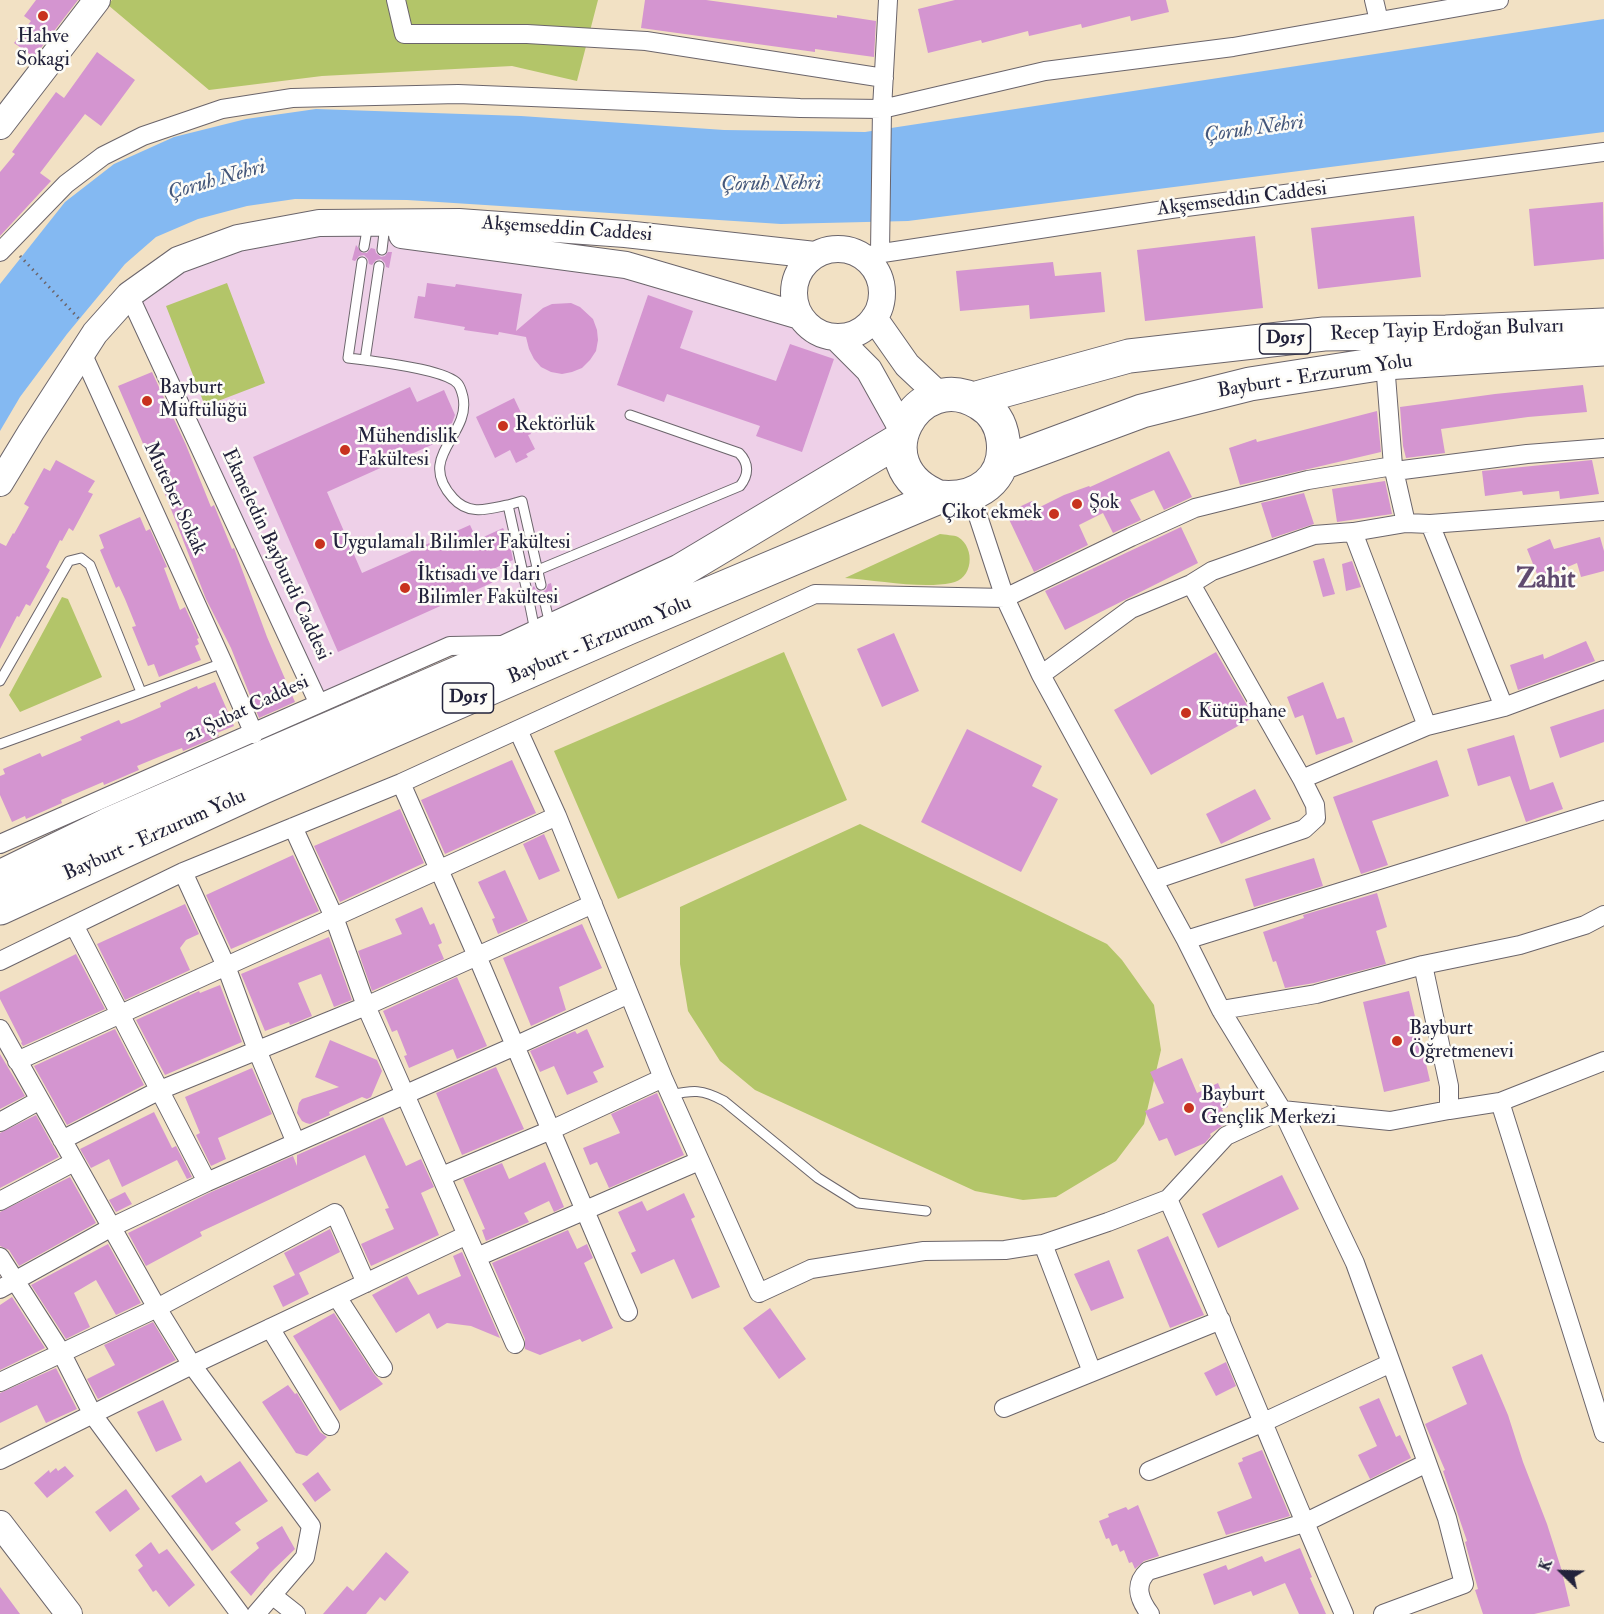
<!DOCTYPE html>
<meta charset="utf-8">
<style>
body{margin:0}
#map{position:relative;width:1604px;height:1614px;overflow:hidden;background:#f2e1c4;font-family:"IM FELL Double Pica",serif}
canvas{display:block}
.north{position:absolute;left:1532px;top:1542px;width:60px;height:60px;-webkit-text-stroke:4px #fdfcf7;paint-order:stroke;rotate:293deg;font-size:16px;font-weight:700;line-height:24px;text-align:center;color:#22223b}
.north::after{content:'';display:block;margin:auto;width:21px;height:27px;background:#22223b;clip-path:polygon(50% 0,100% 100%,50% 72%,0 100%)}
</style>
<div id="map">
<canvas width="1604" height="1614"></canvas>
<div class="north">K</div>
</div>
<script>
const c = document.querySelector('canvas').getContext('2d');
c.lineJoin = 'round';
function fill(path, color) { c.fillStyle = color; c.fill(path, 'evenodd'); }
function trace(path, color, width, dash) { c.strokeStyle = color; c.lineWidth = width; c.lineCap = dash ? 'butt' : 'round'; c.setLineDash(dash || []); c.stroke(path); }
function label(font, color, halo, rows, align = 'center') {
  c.font = font + ' "IM FELL Double Pica",serif'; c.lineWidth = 5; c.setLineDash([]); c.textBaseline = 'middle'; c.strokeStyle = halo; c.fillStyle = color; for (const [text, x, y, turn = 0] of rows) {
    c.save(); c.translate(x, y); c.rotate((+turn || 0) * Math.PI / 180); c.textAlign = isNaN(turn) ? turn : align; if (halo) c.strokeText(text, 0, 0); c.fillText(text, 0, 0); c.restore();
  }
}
const built = new Path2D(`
 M319,223l307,42 174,51 9,11 13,8 15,3 66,93 -384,214 -70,1 -131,56 -189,-407 49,-35z`);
const green = new Path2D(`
 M112,0h486l-21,81 -65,-15 -190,10 -113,14 -101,-85z
 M227,283l38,100 -60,23 -39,-100z
 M940,534c5,1 14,1 18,3 18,11 15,43 -7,46 -30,6 -75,-3 -106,-5z
 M62,597l6,2 34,78 -82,35 -11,-17z
 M784,652l63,148 -229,99 -64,-148z
 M860,824l247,120 15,16 32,45 7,45 -17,74 -28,37 -60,36 -33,3 -48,-9 -220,-101 -35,-29 -32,-50 -8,-47v-57z`);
const water = new Path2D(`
 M1604,19v113l-696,89 -127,3 -374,-24 -112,-1 -48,7 -49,13 -42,18 -31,27 -58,70 -47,63 -20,34v-147l65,-82 49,-38 60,-27 72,-18 70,-10 205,7 203,14 141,2z`);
const building = new Path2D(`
 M36,0h42l-44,57 -20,-14 17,-22 -7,-5z
 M645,0h61l131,18v-3l39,6 -2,36 -59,-8v3l-174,-24z
 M955,0h211l3,12 -38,9 -1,-5 -48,12 -1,-4 -52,12 -1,-5 -46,12 -1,-3 -53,13 -10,-44z
 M97,52l38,28 -34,46 -16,-12 -45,59 11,8 -51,55v-64l15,-18 -3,-2 44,-60 8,6z
 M1603,202l1,57 -70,7 -5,-57z
 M1414,216l7,61 -103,12 -7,-61z
 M1255,236l8,72 -118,13 -8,-71z
 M356,245l6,8h5l4,-5 4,1 1,4 5,4 4,-1 3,-4h4l-3,16 -3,-1 -1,-4 -4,-4 -5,1 -4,5 -3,-1 -1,-5 -4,-4 -5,1 -4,5 -3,-1z
 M1053,262l2,14 46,-4 4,40 -75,7 -1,-14 -69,6 -4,-40z
 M427,283l28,4 1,-3 66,10 -6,37 27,-23 9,-4 19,-1 9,4 13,12 4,11 1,10 -2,11 -6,9 -8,8 -10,4 -10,2 -11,-2 -10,-5 -7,-8 -5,-10 -3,-12 -27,-5 -1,3 -34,-5 1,-3 -51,-9 4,-22 7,1z
 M648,295l45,16 -13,37 96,33 14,-37 44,15 -32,93 -46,-16 4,-10 -93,-32 -3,8 -47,-17z
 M152,372l34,73 25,62 3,-2 18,44 2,-1 33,89 28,65 -36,16 -28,-70 -25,-49 -39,-100 -49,-113z
 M1583,385l4,27 -59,5 -87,12 4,24 -39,5 -3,-12 -3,-39 95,-13z
 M410,387l7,15 27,-12 11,25 -3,8 -21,9 5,11 -109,49 35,81 108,-48 7,15 26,-12 6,12 4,20 -22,10 5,11 -158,71 -85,-195z
 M514,398l17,36 -3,1 7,14 -9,5 2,3 -12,6 -6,-13 -15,8 -19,-41z
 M1377,411l4,41 -141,33 -11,-37 27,-9 1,3z
 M1169,451l23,46 -28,13 -10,-20 -24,10 11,20 -28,13 -10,-20 -24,12 9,20 -54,27 -28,-59 26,-12 4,8 28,-14 25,-9 1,1z
 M56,460l39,21 -7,11 5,2 -20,37 -4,-3 -7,13 -2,-1 -14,27 4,3 -20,36 -4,-2 -7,13 -2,-1 -17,33v-106l6,3 7,-13 1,1 15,-27 -5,-3 20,-36 6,3z
 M1592,460l7,34 -39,5 -1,-8 -36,4 -1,-4 -37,5 -3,-25z
 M1385,481l7,33 -55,8 -5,-33z
 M1304,493l10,31 -42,14 -11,-35z
 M140,517l6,14 4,-2 17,38 -3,1 16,42 5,-3 14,31 -2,1 2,5 -4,2 6,14 -42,17 -5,-13 -6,2 -16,-39 4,-1 -11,-27 -6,-13 -3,2 -16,-38 4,-2 -5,-13z
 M1181,527l17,36 -133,67 -20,-39z
 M1600,537l4,14v20l-23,6 -4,-14 -38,16 -12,-30 23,-10 4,10z
 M1324,558l11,36 -12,3 -10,-36z
 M1352,561l9,26 -15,4 -4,-27z
 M551,583l3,14h-3l-3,-3 -5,-2 -7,8 -2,-4 -6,-2 -4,2 -2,7h-2l-3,-14 10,5 7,-8 2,4 6,2 4,-2 2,-6z
 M894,633l25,58 -37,16 -25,-58z
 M1586,641l9,20 -77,29 -8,-25 33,-11 1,5z
 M1216,652l38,65 -103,58 -37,-65z
 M215,682l19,44 -17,7 2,3 -36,15 -1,-3 -16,6 -29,12 2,4 -35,15 -1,-3 -42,18 1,3 -36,16 -1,-3 -13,6 -12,-27v-19l5,-2 -2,-5 37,-16 2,4 14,-6 26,-11 -2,-3 39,-17 2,4 11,-4 29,-13 -1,-4 37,-17 1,3z
 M1323,682l14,37 7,-2 9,25 -37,13 -13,-40 -8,3 -8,-21z
 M1604,709v33l-44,16 -10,-31z
 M967,729l75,37 -10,20 26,13 -37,73 -100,-50z
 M1514,735l16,55 23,-8 10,27 -37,13 -16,-46 -32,10 -11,-37z
 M512,760l24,53 -91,41 -24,-54z
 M1437,760l12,36 -77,25 16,44 -27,9 -28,-77z
 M1255,789l16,30 -50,25 -15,-30z
 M400,809l24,54 -84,39 -26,-56z
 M544,834l16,37 -21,9 -16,-36z
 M293,855l26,56 -88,38 -25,-54z
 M1314,858l9,28 -69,21 -9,-28z
 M505,870l23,51 -30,13 -6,-15 3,-1 -17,-36z
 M1377,893l10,34 -11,4 10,33 -72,19 -29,5 -9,-27 -3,1 -10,-30 41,-14 -1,-3z
 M185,904l14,30 -13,6 -6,8 10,22 -65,30 -28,-56z
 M422,907l8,18 4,-2 8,20 -4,2 6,14 -72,32 -14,-40 44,-17 -7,-15z
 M582,924l20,44 -43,19 7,23 -35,16 -28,-68z
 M329,937l23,63 -18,7 -13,-33 -23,9 14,33 -22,9 -1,-3 -24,9 -24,-57z
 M76,954l29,55 -82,37 -2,-3 1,-1 -22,-43v-7z
 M457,977l30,69 -30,13 -4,-10 -44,19 -5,-12 3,-1 -10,-25 -5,2 -9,-21z
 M220,985l22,57 -77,33 -29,-55 63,-29 1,2z
 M1409,991l21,90 -46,11 -21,-90z
 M115,1029l29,56 -77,40 -33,-59z
 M587,1029l17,38 -11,5 5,10 -31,13 -13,-29 -14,6 -10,-21 45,-20 2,3z
 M330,1040l47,20 5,11 -11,26 -4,2 -5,-2 -33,15 1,3 -20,9 -4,-1 -4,-2 -5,-8 2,-10 3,-4 37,-12 -24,-10z
 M0,1054l25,42 -25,13z
 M1182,1058l15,35 21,-10 10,24 -6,2 6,13 -18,12 1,2 -6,7 -30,13 -8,-18 -8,3 -14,-30 19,-8 -14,-31z
 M496,1067l28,62 -62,26 -26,-62z
 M252,1068l20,46 -54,24 8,21 -15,7 -15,-31 4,-2 -15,-36z
 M657,1093l27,62 -75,33 -12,-26 -7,3 -7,-17 37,-15 -9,-19z
 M154,1112l18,36 4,-2 16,31 -5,2 -10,-19 -55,27 -13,-28 -18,9 -11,-19z
 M36,1115l23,42 -59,31v-55z
 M383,1117l23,49 15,-7 13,28 -13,6 18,42 -68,31 -10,-22 33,-15 -9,-20 4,-1 -24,-53 -165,77 2,4 -56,30 -18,-33 81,-40 84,-37 4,10v-11z
 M545,1162l19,45 -10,5 -5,-11 -25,12 5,9 -43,19 -4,-11 3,-1 -22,-50 39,-16 7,16z
 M1282,1175l17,34 -81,39 -16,-34z
 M70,1177l26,46 -77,43 -10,-16 -9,-4v-34z
 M125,1192l7,12 -16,8 -7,-12z
 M684,1193l11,24 -4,2 29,68 -28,12 -18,-40 -33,15 -10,-21 5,-2 -18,-39 24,-11 5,10z
 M330,1229l10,23 -45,23 -11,-22z
 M568,1230l9,19 10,-5 6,14 -9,5 29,65 -31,14 -2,-3 -40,16 -15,-6v-10l-33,-76z
 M1168,1236l36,79 -34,13 -33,-78z
 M108,1244l33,59 -25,12 -20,-35 -22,13 16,34 -24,12 -35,-54z
 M462,1252l38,86 -29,-12 -24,-3 -10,6 -8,-16 -33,20 -24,-38 35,-19 11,19 43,-19 -8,-20z
 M1109,1260l15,38 -33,13 -17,-37z
 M299,1273l10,21 -26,13 -10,-21z
 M12,1297l33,51 -45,22v-65z
 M770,1308l36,51 -27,20 -36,-51z
 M334,1313l40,61 9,10 -43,27 -47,-75z
 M153,1322l23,38 -78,39 -11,-20 28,-14 -11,-20z
 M1482,1354l26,61 15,47 24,62 14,44 9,38 -36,8h-51l-8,-24 3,-1 -13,-47 2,-1 -24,-70 2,-1 -20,-46 42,-20 -15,-37z
 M1226,1362l10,24 -20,10 -12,-23z
 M56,1368l21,41 -31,14 -9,-18 -37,18v-30z
 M288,1385l7,9 2,-1 23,39 7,5 -20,19 -11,-3 -34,-51z
 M1379,1398l17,39 4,-2 11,23 -41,21 -12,-24 19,-9 -18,-39z
 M163,1400l19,40 -26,12 -19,-40z
 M1262,1450l28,66 -64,19 -9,-23 35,-14 -14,-35 5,-2 -1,-3z
 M240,1461l28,40 -33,22 6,7 -29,21 -41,-55 30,-21 5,8z
 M65,1466l9,10 -27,22 -13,-15 15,-13 1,3 6,-5 2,3z
 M318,1472l13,18 -16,12 -13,-18z
 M126,1489l14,20 -30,23 -15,-20z
 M1138,1505l21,51 -15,5 -9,8 -3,-7 -3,1 -5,-13 -4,2 -3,-8 -5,2 -3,-8 -3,1 -7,-18 10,-4 -1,-3 18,-7 2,3z
 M282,1526l13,23 -25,24 -19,23 -21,-24 29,-24 -3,-5z
 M151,1542l8,12 8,-5 28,36 -26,22 -13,-17 -3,2 -15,-22 5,-4 -8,-11z
 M1300,1548l12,29 -2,1 16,36h-27l-14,-31 -32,13 -2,-5 -37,14 -11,-31 23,-9 2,5 34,-14 3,6z
 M386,1552l23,20 -24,29 -5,-4 -14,17h-43l24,-28 6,5z
 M0,1587l20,27h-20z`);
const path = new Path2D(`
 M20,256l61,65`);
const lane = new Path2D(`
 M364,247l3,-17
 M382,250l2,-17
 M362,262l-14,96 17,2 14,-94
 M365,360c20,3 81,10 93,24 3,4 4,9 5,13 8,39 -48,59 -10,101 16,18 35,11 55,7
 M523,573l15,-3 202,-84c9,-11 9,-23 -1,-33l-109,-38
 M526,587l-18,-82 14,-4 19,84
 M544,599l6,26
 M529,601l6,30
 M0,681l69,-120 12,-3 9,7 51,127
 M0,744l223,-81
 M670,1095c23,-5 32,-6 54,6l94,77 40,25 68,8`);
const street = new Path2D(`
 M396,0l8,34h123l119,7 238,37
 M1374,0l5,21
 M0,252l66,-68 37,-28 40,-20 79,-27 70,-11 166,-4 342,14 82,1 6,-109
 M880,252l2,-143 163,-38 188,-24 266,-47
 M863,256l308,-47 433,-57
 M129,295l189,407
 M83,355l140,308 31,71
 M1385,363l8,103 13,57
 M1395,471l132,-17 77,-6
 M971,495l34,103 36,77 145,265 35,70 61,100 73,153 92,255 17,66 -81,30
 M1430,524l74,183
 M1353,532l74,194
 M1041,675l90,-66 60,-25 21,-13 102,-36 39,-3 53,-9 24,1 174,-13
 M518,730l39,86 106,262 96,215 52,-24 113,-18 81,-1 38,-6 65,-22 60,-23 58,-63 56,-26 108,11 59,-11v-24l-26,-121
 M1302,779l125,-53 77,-19 100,-37
 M401,783l76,173 151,356
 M293,827l41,90 32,89 149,338
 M0,844l450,-198 52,-1
 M183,872l43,94 31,84 39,93
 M1154,880l150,-51 12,-11 -1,-13 -13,-26 -111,-195
 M74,925l133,257
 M1186,940l418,-130
 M0,961l183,-89 218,-89 414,-189 190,4 126,-61 64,-29 113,-28 85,-14
 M1221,1010l95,-16 107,-29 97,-20 65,-20 19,-10
 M0,1029l157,279 35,57 119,161 -6,31 -49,57
 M17,1061l540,-245
 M1500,1102l104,331
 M1449,1110l51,-8 104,-41
 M0,1122l40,-22
 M62,1140l98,-50 206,-84 227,-102
 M442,1176l109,-46 112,-52
 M1168,1199c61,138 116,277 176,415
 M0,1201l74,-39
 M1043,1244l49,128
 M0,1257l61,95 32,63 147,199
 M477,1257l222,-96
 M0,1289l112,-62 95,-45 308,-136 114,-52
 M337,1297l46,71
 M270,1328l60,98
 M0,1382l157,-74 178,-95 31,70
 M1004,1408l217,-88
 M0,1460l192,-95 275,-130
 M1149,1471l115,-49 127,-59
 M272,1595l24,19
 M1150,1614c-10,-13 -17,-29 -2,-43l156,-48 123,-60`);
const secondary = new Path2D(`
 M0,126l97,-126
 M402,235l224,30 174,51
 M794 293a44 44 0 1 1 88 0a44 44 0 1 1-88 0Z
 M874,318l33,47 33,31
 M837,338l32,32 34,61
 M0,483l31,-51 64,-99 34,-38 49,-35 60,-22 81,-15 140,-1 166,12 190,21
 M0,1524l69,90`);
const highway = new Path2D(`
 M973,399l156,-43 195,-22 122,-2 158,-7
 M1002,463l140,-52 108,-27 135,-21 219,-14
 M0,877l107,-52 381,-165 192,-89 221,-132
 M0,908l263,-121 365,-159 311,-131c37,4 69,-17 64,-57 -2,-16 -10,-29 -24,-37 -61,-38 -120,62 -40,94`);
const markers = [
 [43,16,6,"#c8321e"],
 [147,401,6,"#c8321e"],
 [503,426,6,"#c8321e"],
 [345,450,6,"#c8321e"],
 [1077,504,6,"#c8321e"],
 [1054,514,6,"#c8321e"],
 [320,544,6,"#c8321e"],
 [405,588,6,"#c8321e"],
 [1186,713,6,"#c8321e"],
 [1397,1041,6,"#c8321e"],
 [1189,1108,6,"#c8321e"]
];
const shields = [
 [1285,339,51],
 [468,698,51]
];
const shieldNames = [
 ["D915",1285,339],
 ["D915",468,698]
];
const poiNames = [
 ["Hahve",43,38,"center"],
 ["Sokagi",43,61,"center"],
 ["Bayburt",159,389],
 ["Müftülüğü",159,412],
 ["Rektörlük",515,426],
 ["Mühendislik",357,438],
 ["Fakültesi",357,461],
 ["Şok",1089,504],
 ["Çikot ekmek",1042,514,"right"],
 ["Uygulamalı Bilimler Fakültesi",332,544],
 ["İktisadi ve İdari",417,576],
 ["Bilimler Fakültesi",417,599],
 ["Kütüphane",1198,713],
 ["Bayburt",1409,1030],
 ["Öğretmenevi",1409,1053],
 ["Bayburt",1201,1096],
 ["Gençlik Merkezi",1201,1119]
];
const streetNames = [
 ["Akşemseddin Caddesi",1242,200,-7],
 ["Akşemseddin Caddesi",567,230,4],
 ["Recep Tayip Erdoğan Bulvarı",1447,331,-2],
 ["Bayburt - Erzurum Yolu",1315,377,-9],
 ["Muteber Sokak",174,499,65],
 ["Ekmeledin Bayburdi Caddesi",275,555,65],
 ["Bayburt - Erzurum Yolu",600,641,-23],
 ["21 Şubat Caddesi",247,710,-25],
 ["Bayburt - Erzurum Yolu",155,836,-24]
];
const waterNames = [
 ["Çoruh Nehri",1254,130,-8],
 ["Çoruh Nehri",217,181,-16],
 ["Çoruh Nehri",771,185,-1]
];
const districtNames = [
 ["Zahit",1546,581]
];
fill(built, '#eed0e8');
fill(green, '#b3c569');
fill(water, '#84b9f2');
fill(building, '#d495d0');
trace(lane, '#6b656b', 11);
trace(street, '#6b656b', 20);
trace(secondary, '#6b656b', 28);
trace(highway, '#6b656b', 35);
trace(path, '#6b656b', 3, [1.5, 4.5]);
trace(lane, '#fff', 9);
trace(street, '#fff', 18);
trace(secondary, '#fff', 26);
trace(highway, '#fff', 33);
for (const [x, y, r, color] of markers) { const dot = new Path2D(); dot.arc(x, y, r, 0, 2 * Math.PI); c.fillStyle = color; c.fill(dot); trace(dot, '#fdfcf7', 2); }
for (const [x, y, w] of shields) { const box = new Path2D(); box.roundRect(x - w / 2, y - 15, w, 30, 4.5); c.fillStyle = '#fdfcf7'; c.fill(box); trace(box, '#22223b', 1.5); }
label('bold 18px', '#22223b', null, shieldNames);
label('20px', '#22223b', '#fdfcf7', poiNames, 'left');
label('20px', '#22223b', '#fdfcf7', streetNames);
label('italic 21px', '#44577b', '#fdfcf7', waterNames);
label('bold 26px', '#604a6f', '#fdfcf7', districtNames);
</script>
